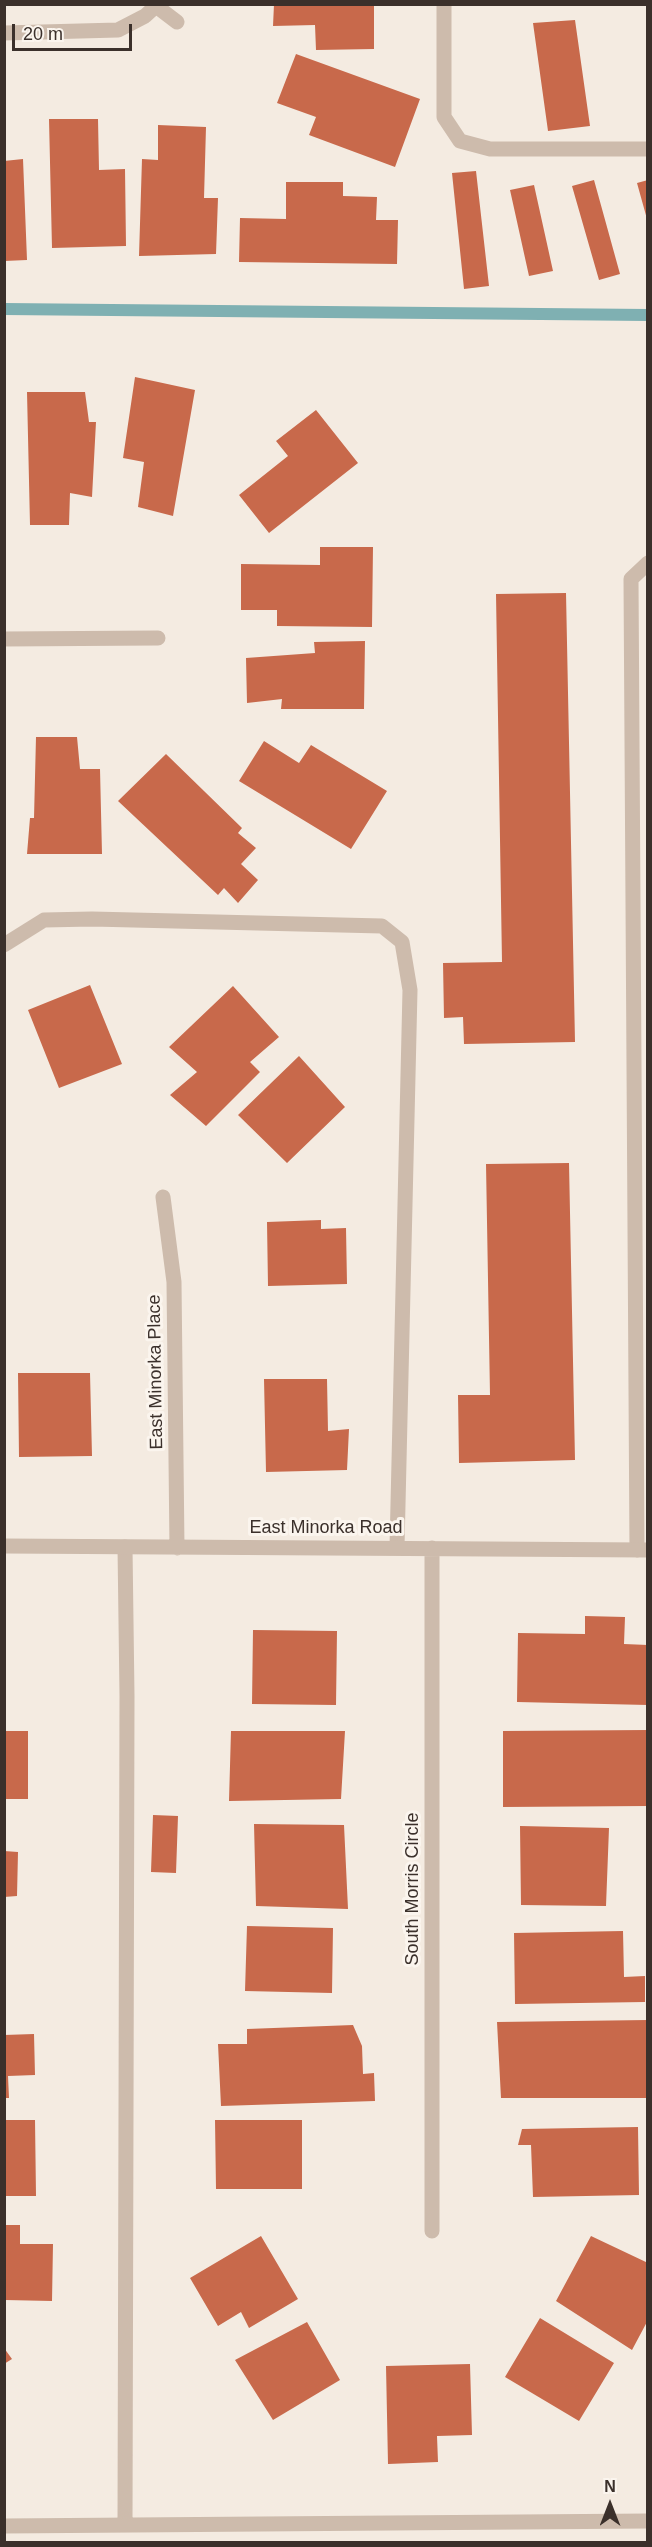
<!DOCTYPE html>
<style>
body{margin:0}
#map{position:relative;width:652px;height:2547px;overflow:hidden;background:#f4ebe1;font-family:Helvetica,sans-serif}
canvas{display:block}
.frame{position:absolute;inset:0;border:6px solid #3b302b;pointer-events:none}
.north{position:absolute;left:580px;top:2475px;width:60px;height:60px;-webkit-text-stroke:4px #fbf5ee;paint-order:stroke;rotate:0deg;font-size:16px;font-weight:700;line-height:24px;text-align:center;color:#3b302b}
.north::after{content:'';display:block;margin:auto;width:21px;height:27px;background:#3b302b;clip-path:polygon(50% 0,100% 100%,50% 72%,0 100%)}
.scale{position:absolute;left:12px;top:24px;width:120px;height:27px;box-sizing:border-box;border:3px solid #3b302b;border-top:0;padding-left:8px;font-size:18px;line-height:21px;white-space:nowrap;color:#3b302b;-webkit-text-stroke:4px #fbf5ee;paint-order:stroke}
</style>
<div id="map">
<canvas width="652" height="2547"></canvas>
<div class="frame"></div>
<div class="north">N</div>
<div class="scale">20 m</div>
</div>
<script>
const c = document.querySelector('canvas').getContext('2d');
c.lineJoin = 'round';
function trace(path, color, width, dash) { c.strokeStyle = color; c.lineWidth = width; c.lineCap = dash ? 'butt' : 'round'; c.setLineDash(dash || []); c.stroke(path); }
function fill(path, color) { c.fillStyle = color; c.fill(path, 'evenodd'); }
function label(font, color, halo, rows, align = 'center') {
  c.font = font + ' Helvetica,sans-serif'; c.lineWidth = 6; c.setLineDash([]); c.textBaseline = 'middle'; c.strokeStyle = halo; c.fillStyle = color; for (const [text, x, y, turn = 0] of rows) {
    c.save(); c.translate(x, y); c.rotate((+turn || 0) * Math.PI / 180); c.textAlign = isNaN(turn) ? turn : align; if (halo) c.strokeText(text, 0, 0); c.fillText(text, 0, 0); c.restore();
  }
}
const stream = new Path2D(`
 M4,309l644,6`);
const building = new Path2D(`
 M274,4h100v45l-58,1 -1,-25 -42,1z
 M575,20l15,106 -42,5 -15,-108z
 M296,54l124,45 -25,68 -86,-32 7,-18 -39,-14z
 M49,119h49l1,51 26,-1 1,77 -74,2z
 M158,125l48,2 -2,71h14l-2,56 -77,2 3,-97 16,1z
 M23,159l4,101 -23,1v-100z
 M476,171l13,115 -25,3 -12,-116z
 M594,180l26,94 -21,6 -27,-94z
 M648,180v38l-1,1 -10,-36z
 M286,182h57v14l34,1 -1,23h22l-1,44 -158,-2 1,-44 46,1z
 M534,185l19,86 -24,5 -19,-86z
 M135,377l60,13 -22,126 -35,-9 6,-45 -21,-4z
 M27,392h58l4,30h7l-4,75 -22,-4 -1,32h-39z
 M316,410l42,53 -89,70 -30,-38 49,-39 -12,-15z
 M320,547h53l-1,80 -95,-1v-16h-36v-46l79,1z
 M566,593l9,449 -111,2 -1,-27 -19,1 -1,-55 59,-1 -6,-368z
 M365,641l-1,68h-83l1,-10 -35,4 -1,-45 69,-5 -1,-11z
 M36,737h41l3,32h20l2,85h-75l3,-36h4z
 M264,741l35,22 12,-18 76,46 -36,58 -112,-68z
 M166,754l76,74 -4,5 18,15 -15,16 17,16 -20,23 -14,-15 -6,7 -100,-94z
 M90,985l32,79 -63,24 -31,-78z
 M233,986l46,51 -29,25 10,10 -54,54 -36,-31 27,-23 -28,-25z
 M299,1056l46,51 -58,56 -49,-48z
 M569,1163l6,297 -116,3 -1,-68h32l-4,-231z
 M321,1220v9l25,-1 1,56 -79,2 -1,-64z
 M18,1373h72l2,83 -73,1z
 M264,1379h63l1,52 21,-2 -2,41 -81,2z
 M585,1616l40,1 -1,27 24,1v60l-131,-3 1,-69 67,1z
 M253,1630l84,1 -1,74 -84,-1z
 M648,1730v76l-145,1v-76z
 M4,1731h24v68h-24z
 M231,1731h114l-4,68 -112,2z
 M153,1815l25,1 -2,57 -25,-1z
 M254,1824l90,1 4,84 -92,-3z
 M520,1826l89,2 -3,78 -85,-1z
 M4,1851l14,1 -1,44 -13,1z
 M247,1926l86,2 -1,65 -87,-2z
 M623,1931l1,46 21,-1v26l-130,2 -1,-71z
 M648,2020v78h-147l-4,-76z
 M353,2025l9,21 1,28 11,-1 1,28 -154,5 -3,-62h29v-15z
 M34,2034l1,41 -27,1 1,22h-5v-63z
 M4,2120h31l1,76h-32z
 M215,2120h87v69h-86z
 M638,2127l1,68 -106,2 -2,-52h-13l4,-16z
 M5,2225h15v19h33l-1,57 -47,-1z
 M261,2236l37,63 -49,29 -8,-16 -23,14 -28,-48z
 M591,2236l57,27v57l-16,30 -76,-49z
 M540,2318l74,45 -35,58 -74,-44z
 M307,2322l33,58 -67,40 -38,-60z
 M4,2348l8,11 -8,5z
 M470,2364l2,71 -35,1 1,26 -50,2 -2,-98z`);
const service = new Path2D(`
 M444,4v113l16,24 30,8h158
 M4,945l40,-25 48,-1 290,7 20,16 8,48 -13,557
 M125,1547l2,149 -2,829
 M637,1550l-6,-971 17,-16
 M4,2526l644,-5`);
const minor = new Path2D(`
 M4,33l114,-3 27,-14 11,-10 21,16
 M4,639l154,-1
 M163,1197l11,85 3,266
 M4,1546l644,4
 M432,1548v683`);
const streetNames = [
 ["East Minorka Place",156,1372,-91],
 ["East Minorka Road",326,1528],
 ["South Morris Circle",413,1889,-90]
];
trace(stream, '#7fb0b2', 12);
fill(building, '#c8694b');
trace(service, '#cdbbac', 15);
trace(minor, '#cdbbac', 15);
label('18px', '#3b302b', '#fbf5ee', streetNames);
</script>
